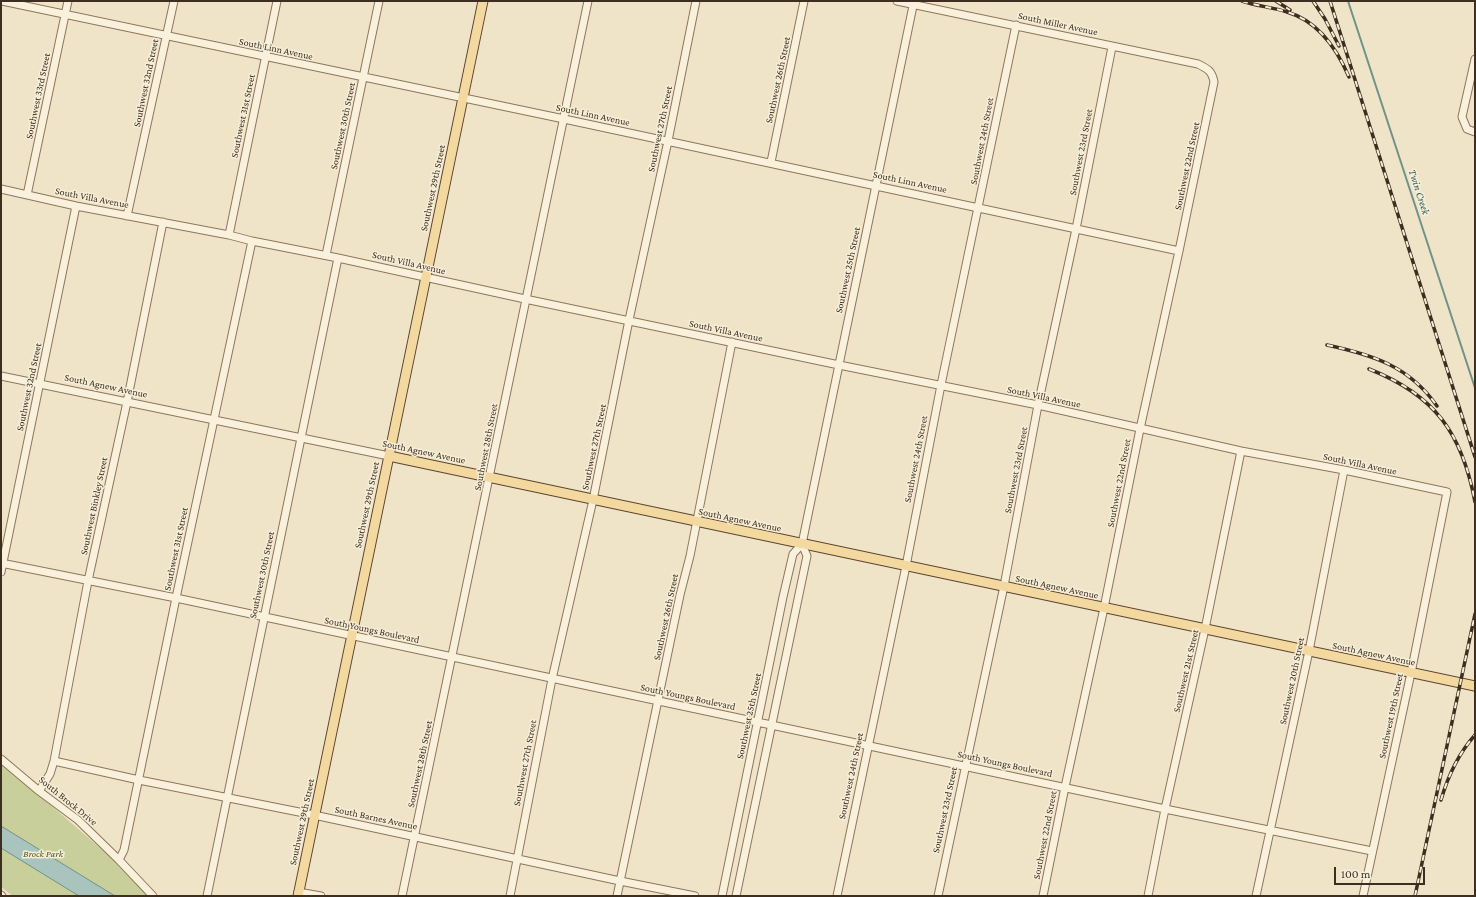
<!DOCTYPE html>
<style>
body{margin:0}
#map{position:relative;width:1476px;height:897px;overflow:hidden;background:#f0e4c8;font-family:"Crimson Pro",serif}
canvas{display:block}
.frame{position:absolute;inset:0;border:2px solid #3d2e20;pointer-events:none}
.scale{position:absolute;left:1334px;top:867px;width:91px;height:18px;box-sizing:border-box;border:2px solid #3d2e20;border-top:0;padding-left:5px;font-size:12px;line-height:14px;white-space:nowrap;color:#3d2e20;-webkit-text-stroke:3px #f7eed8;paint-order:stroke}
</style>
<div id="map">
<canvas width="1476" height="897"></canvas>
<div class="frame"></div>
<div class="scale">100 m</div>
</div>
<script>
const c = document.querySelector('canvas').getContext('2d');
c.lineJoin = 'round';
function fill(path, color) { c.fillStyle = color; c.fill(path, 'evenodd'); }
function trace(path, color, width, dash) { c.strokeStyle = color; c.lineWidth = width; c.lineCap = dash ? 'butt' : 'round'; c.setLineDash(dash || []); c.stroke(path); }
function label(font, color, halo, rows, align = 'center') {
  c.font = font + ' "Crimson Pro",serif'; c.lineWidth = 3; c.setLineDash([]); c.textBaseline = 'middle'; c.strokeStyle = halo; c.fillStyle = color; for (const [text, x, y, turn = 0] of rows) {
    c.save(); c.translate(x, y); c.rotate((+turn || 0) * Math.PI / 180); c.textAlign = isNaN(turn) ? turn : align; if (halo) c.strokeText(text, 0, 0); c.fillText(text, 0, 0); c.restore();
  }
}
const green = new Path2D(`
 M1,762l113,98 34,36h-135l-12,-9z`);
const water = new Path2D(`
 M1,826l114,70h-36l-78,-48z`);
const stream = new Path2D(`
 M1348,1l127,387`);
const minor = new Path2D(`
 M2,1l562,118 615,132
 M897,1l301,63c10,5 14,7 16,18l-35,169 -39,178 -36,179 -39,179 -22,109
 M1475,59l-13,58 5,12 8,3
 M771,162l33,-161
 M1,189l75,17 153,29 23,6 86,17 187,41 314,66 199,40 203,46 103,19 103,22 -36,181 -48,223
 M27,195l41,-194
 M127,216l47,-215
 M229,235l48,-234
 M326,255l53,-254
 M1,376l388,80
 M1,563l175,35 989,211 207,42
 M1,572l75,-366
 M1,759l38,32 39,29 41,40 34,36
 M54,761l85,19 175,35 306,66 75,15
 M39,791l11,-17 4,-13 34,-180 39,-179 36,-180
 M119,860l5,-10 52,-252 76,-357
 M298,892l23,4
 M1,895l1,1
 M207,896l131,-638
 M402,896l186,-895
 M510,896l42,-217 41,-179 36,-180 39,-179 28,-140
 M617,896l63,-301 10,-39 42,-214
 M722,896l61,-299 10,-43 9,-10 112,-543
 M736,896l71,-340 -5,-12
 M837,896l69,-330 35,-181 75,-360
 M938,896l66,-310 34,-181 38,-176 36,-182
 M1148,896l17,-87 40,-180 36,-178
 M1256,896l53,-245 35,-181`);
const major = new Path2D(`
 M389,456l1086,230
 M298,896l185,-895`);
const rail = new Path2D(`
 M1242,1c14,5 30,6 45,11 31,9 50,37 62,65
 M1276,1l14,9
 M1313,1l12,18 14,27
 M1330,1l145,456
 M1327,345c46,10 82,21 110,61
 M1369,369c66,26 93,64 106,133
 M1441,800c7,-24 18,-47 34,-65
 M1415,896l60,-282`);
const streetNames = [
 ["South Miller Avenue",1058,24,12],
 ["South Linn Avenue",276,49,12],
 ["Southwest 26th Street",778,80,-78],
 ["Southwest 32nd Street",146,83,-78],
 ["Southwest 33rd Street",38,96,-78],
 ["South Linn Avenue",593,115,12],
 ["Southwest 31st Street",243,116,-78],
 ["Southwest 30th Street",343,126,-78],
 ["Southwest 27th Street",660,129,-78],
 ["Southwest 24th Street",982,141,-79],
 ["Southwest 23rd Street",1081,152,-79],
 ["Southwest 22nd Street",1187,166,-78],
 ["South Linn Avenue",910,182,12],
 ["Southwest 29th Street",433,188,-78],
 ["South Villa Avenue",92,198,11],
 ["South Villa Avenue",409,263,13],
 ["Southwest 25th Street",848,270,-78],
 ["South Villa Avenue",726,331,12],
 ["South Agnew Avenue",106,386,12],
 ["Southwest 32nd Street",29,387,-78],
 ["South Villa Avenue",1044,397,12],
 ["Southwest 28th Street",486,447,-79],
 ["Southwest 27th Street",594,447,-78],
 ["South Agnew Avenue",424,452,12],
 ["Southwest 24th Street",916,459,-79],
 ["South Villa Avenue",1360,464,12],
 ["Southwest 23rd Street",1016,470,-79],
 ["Southwest 22nd Street",1119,483,-79],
 ["Southwest 29th Street",367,505,-78],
 ["Southwest Binkley Street",94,506,-78],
 ["South Agnew Avenue",740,520,12],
 ["Southwest 31st Street",176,549,-78],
 ["Southwest 30th Street",262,575,-78],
 ["South Agnew Avenue",1057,587,12],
 ["Southwest 26th Street",666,617,-78],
 ["South Youngs Boulevard",372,630,12],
 ["South Agnew Avenue",1374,654,12],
 ["Southwest 21st Street",1186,671,-77],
 ["Southwest 20th Street",1292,681,-78],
 ["South Youngs Boulevard",688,697,12],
 ["Southwest 25th Street",749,716,-78],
 ["Southwest 19th Street",1391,716,-78],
 ["Southwest 27th Street",525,763,-79],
 ["Southwest 28th Street",420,764,-78],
 ["South Youngs Boulevard",1005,764,12],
 ["Southwest 24th Street",851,776,-78],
 ["South Brock Drive",68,801,39],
 ["Southwest 23rd Street",945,810,-78],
 ["South Barnes Avenue",376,818,12],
 ["Southwest 29th Street",302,822,-78],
 ["Southwest 22nd Street",1045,835,-79]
];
const parkNames = [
 ["Brock Park",43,854]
];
const waterNames = [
 ["Twin Creek",1419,192,72]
];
fill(green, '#c9cf9b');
fill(water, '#a9c4bc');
trace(water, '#6f938a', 1);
trace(stream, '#6f938a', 2);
trace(minor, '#8d765c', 9);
trace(major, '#5b4430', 11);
trace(minor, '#faf1dc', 7);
trace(major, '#f3d9a0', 9);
trace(rail, '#3d2e20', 3.5);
trace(rail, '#f7eed8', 2, [6]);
label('10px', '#3d2e20', '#f7eed8', streetNames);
label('italic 10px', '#4d5a26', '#f7eed8', parkNames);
label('italic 11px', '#2f5d5a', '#f7eed8', waterNames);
</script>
